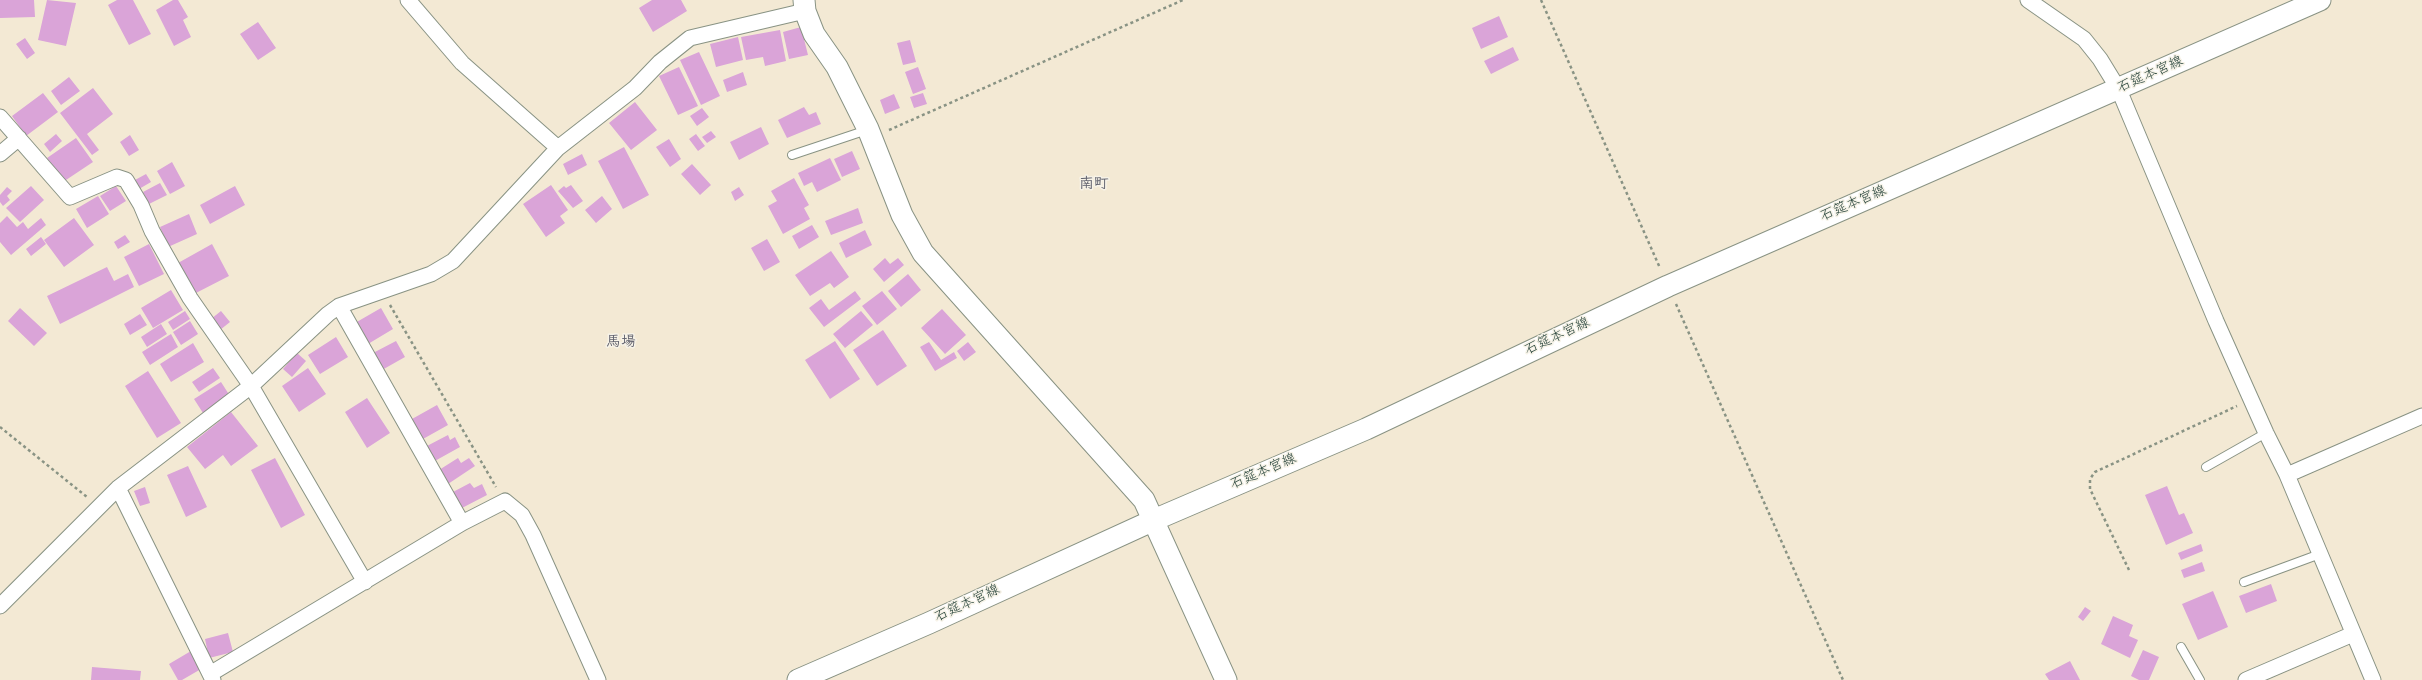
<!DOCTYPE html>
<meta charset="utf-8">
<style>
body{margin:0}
canvas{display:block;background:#f3e9d4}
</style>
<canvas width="2422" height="680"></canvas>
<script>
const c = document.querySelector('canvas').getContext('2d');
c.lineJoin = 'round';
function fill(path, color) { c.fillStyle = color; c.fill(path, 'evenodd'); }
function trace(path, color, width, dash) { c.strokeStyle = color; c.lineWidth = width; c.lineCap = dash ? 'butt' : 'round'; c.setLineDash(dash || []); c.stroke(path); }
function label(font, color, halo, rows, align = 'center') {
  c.font = font + ' Dekko,"Klee One",sans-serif'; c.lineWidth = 3; c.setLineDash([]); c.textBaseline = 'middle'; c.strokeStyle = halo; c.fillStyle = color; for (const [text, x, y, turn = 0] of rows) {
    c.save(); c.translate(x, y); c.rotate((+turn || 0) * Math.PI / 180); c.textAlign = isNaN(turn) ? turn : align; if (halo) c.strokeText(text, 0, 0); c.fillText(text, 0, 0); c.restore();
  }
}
const building = new Path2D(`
 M0,0h34l1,17 -35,1z
 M47,0l29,3 -10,43 -28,-6z
 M117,0h16l18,34 -22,11 -21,-40z
 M173,0h5l10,17 -5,3 8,17 -17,9 -18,-36z
 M652,0h29l6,11 -34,21 -14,-24z
 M1499,16l9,21 -27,12 -9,-21z
 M258,22l18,26 -18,12 -18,-26z
 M801,27l7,28 -19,4 -6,-27z
 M780,30l6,31 -21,5 -2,-9 -17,3 -5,-23z
 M738,37l5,23 -27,7 -6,-23z
 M25,38l10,15 -8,6 -11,-15z
 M910,40l6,22 -13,3 -6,-22z
 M1513,47l6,13 -28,14 -7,-13z
 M699,52l21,44 -19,9 -21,-45z
 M679,67l19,39 -20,9 -19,-39z
 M918,67l8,22 -13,5 -8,-22z
 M743,72l4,13 -20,7 -4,-12z
 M69,77l11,14 -19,14 -10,-14z
 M93,88l20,26 -26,20 12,16 -7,5 -32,-42z
 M43,93l15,19 -32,24 -14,-20z
 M923,93l4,11 -13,4 -4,-11z
 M894,94l6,14 -15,6 -5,-14z
 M635,102l22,28 -26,20 -22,-27z
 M804,107l5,8 7,-3 5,12 -34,14 -9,-18z
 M702,108l7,9 -12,9 -7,-10z
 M761,127l8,17 -30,16 -9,-18z
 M711,131l5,6 -9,6 -5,-6z
 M56,134l6,7 -12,11 -6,-8z
 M696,134l9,12 -7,5 -9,-12z
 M130,135l9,15 -10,6 -9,-14z
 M76,138l17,24 -30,20 -16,-24z
 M669,139l12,20 -11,8 -14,-20z
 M624,147l25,48 -26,14 -25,-48z
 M852,151l8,18 -18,8 -8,-18z
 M582,154l5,11 -19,10 -5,-11z
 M830,158l11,22 -24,12 -5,-10 -8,4 -6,-13z
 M172,162l13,24 -15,8 -13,-23z
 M692,164l19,21 -11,10 -19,-21z
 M146,174l5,8 -12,7 -4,-9z
 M794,178l15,27 -5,3 6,11 -27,15 -15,-28 9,-5 -6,-10z
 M160,183l7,12 -18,9 -6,-12z
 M551,185l17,25 -8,6 5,7 -19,14 -23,-33z
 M571,185l12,16 -10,7 -15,-17 6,-5 2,2z
 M31,186l13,14 -24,22 -14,-14z
 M116,186l10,15 -16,10 -10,-15z
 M235,186l10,19 -35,19 -10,-19z
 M7,187l5,4 -5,5 3,4 -7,6 -3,-4v-7z
 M739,187l5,8 -9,6 -4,-9z
 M98,196l11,18 -22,14 -11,-19z
 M602,196l10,13 -16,14 -11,-13z
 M858,208l5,15 -32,12 -6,-14z
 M189,214l8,20 -29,13 -8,-20z
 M7,216l10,11 6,-5 5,7 13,-11 5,7 -35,30 -11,-13v-19z
 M74,218l20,27 -30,22 -20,-27z
 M812,225l7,12 -20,12 -7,-13z
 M865,230l7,15 -26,13 -7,-15z
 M125,235l5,7 -12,7 -4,-7z
 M41,237l5,7 -15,12 -5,-7z
 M767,239l13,23 -16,9 -13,-23z
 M149,244l15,30 -25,12 -15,-29z
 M212,244l17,32 -35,18 -16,-31z
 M831,251l18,26 -15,11 -4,-5 -20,13 -15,-21z
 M885,258l5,6 8,-6 6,7 -20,17 -11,-13z
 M107,267l7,14 14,-7 6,13 -74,37 -13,-28z
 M908,274l13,16 -20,17 -13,-16z
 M171,290l12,20 -30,18 -12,-20z
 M855,291l6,8 -37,28 -15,-19 12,-9 8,11z
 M882,291l15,18 -20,16 -15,-19z
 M20,308l27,25 -13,13 -26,-25z
 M381,308l12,21 -25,15 -13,-21z
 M942,309l24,26 -21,19 -24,-26z
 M185,311l5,8 -17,11 -5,-8z
 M221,311l9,11 -10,8 -9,-11z
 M861,311l12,14 -28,23 -12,-14z
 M140,314l7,11 -17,10 -6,-11z
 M190,321l8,13 -17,11 -8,-13z
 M161,324l6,10 -20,13 -6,-10z
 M883,330l24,36 -30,20 -24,-36z
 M171,334l7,13 -28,18 -8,-13z
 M336,337l12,20 -28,17 -12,-19z
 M396,341l9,16 -23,13 -9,-17z
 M835,341l25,38 -30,20 -25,-39z
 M929,342l12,18 13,-8 3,6 -22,13 -15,-24z
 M968,342l8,10 -12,9 -7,-10z
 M193,343l11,19 -33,20 -11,-18z
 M297,353l9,8 -14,16 -9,-8z
 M213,368l7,10 -21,14 -7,-10z
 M308,368l18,26 -27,18 -17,-26z
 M148,371l33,52 -24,15 -32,-52z
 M221,382l9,14 -27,17 -9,-14z
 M367,398l23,35 -23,15 -22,-36z
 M437,405l11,20 -25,14 -11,-20z
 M231,412l27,34 -27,20 -8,-11 -18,14 -18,-22z
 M448,435l2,5 5,-3 5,10 -27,15 -8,-15z
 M275,458l30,57 -24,13 -30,-58z
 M458,458l3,5 8,-5 6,8 -27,18 -9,-14z
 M188,466l19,41 -21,10 -19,-42z
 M470,483l4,5 8,-4 5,11 -25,13 -9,-16z
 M2167,486l12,29 5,-2 9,20 -27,12 -21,-50z
 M145,487l5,16 -10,3 -6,-15z
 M2201,544l2,7 -22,9 -3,-7z
 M2202,562l3,9 -21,7 -3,-8z
 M2271,584l6,17 -31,12 -7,-17z
 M2213,591l15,36 -30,13 -16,-36z
 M2085,607l6,4 -8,10 -5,-4z
 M2113,616l20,9 -4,11 9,4 -8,18 -29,-14z
 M228,633l5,19 -24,6 -4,-19z
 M2143,650l16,7 -10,23h-10l-8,-4z
 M191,651l10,18 -19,11h-4l-9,-16z
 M2070,661l10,19h-31l-4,-6z
 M92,667l49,4 -1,9h-49z`);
const path = new Path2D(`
 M1541,0l119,268
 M889,130l294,-130
 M1676,304l167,376
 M390,305l106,182
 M0,427l87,70
 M2129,570l-39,-81v-10l5,-7 142,-66`);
const lane = new Path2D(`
 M792,155l75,-25
 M2206,467l60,-34
 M2244,582l76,-28
 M2181,647l19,33`);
const street = new Path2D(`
 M408,0l54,63 96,85
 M2028,0l56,39 16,20 19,31 97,231 50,112 21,42 86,205
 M0,117l70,80 47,-20 9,3 15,25 11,26 38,67 61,88 114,196
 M0,154l19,-16
 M339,306l123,217
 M2287,475l135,-59
 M118,488l95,192
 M0,606l118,-118 133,-102 77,-72 11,-8 92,-32 22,-13 105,-113 77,-60 25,-26 30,-24 115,-27
 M210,674l252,-151 43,-22 17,14 11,20 65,145
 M2246,680l107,-46`);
const secondary = new Path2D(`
 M804,0l1,11 9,23 23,33 31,62 34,86 21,38 221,247 82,180
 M798,680l131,-57 225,-103 212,-91 302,-143 652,-286`);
const streetNames = [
 ["石筵本宮線",2151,76,-24],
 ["石筵本宮線",1854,205,-23],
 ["石筵本宮線",1558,338,-25],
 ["石筵本宮線",1264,473,-23],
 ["石筵本宮線",968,605,-25]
];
const neighbourhoodNames = [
 ["南町",1094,186],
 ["馬場",621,344]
];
fill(building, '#daa4d8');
trace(lane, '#899384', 10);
trace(street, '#899384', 17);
trace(secondary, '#899384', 23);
trace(path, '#899384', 2.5, [3, 3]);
trace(lane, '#fff', 8);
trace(street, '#fff', 15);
trace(secondary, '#fff', 21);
label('14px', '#1f3d34', '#f7f3e8', streetNames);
label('bold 15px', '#60616d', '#f7f3e8', neighbourhoodNames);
</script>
